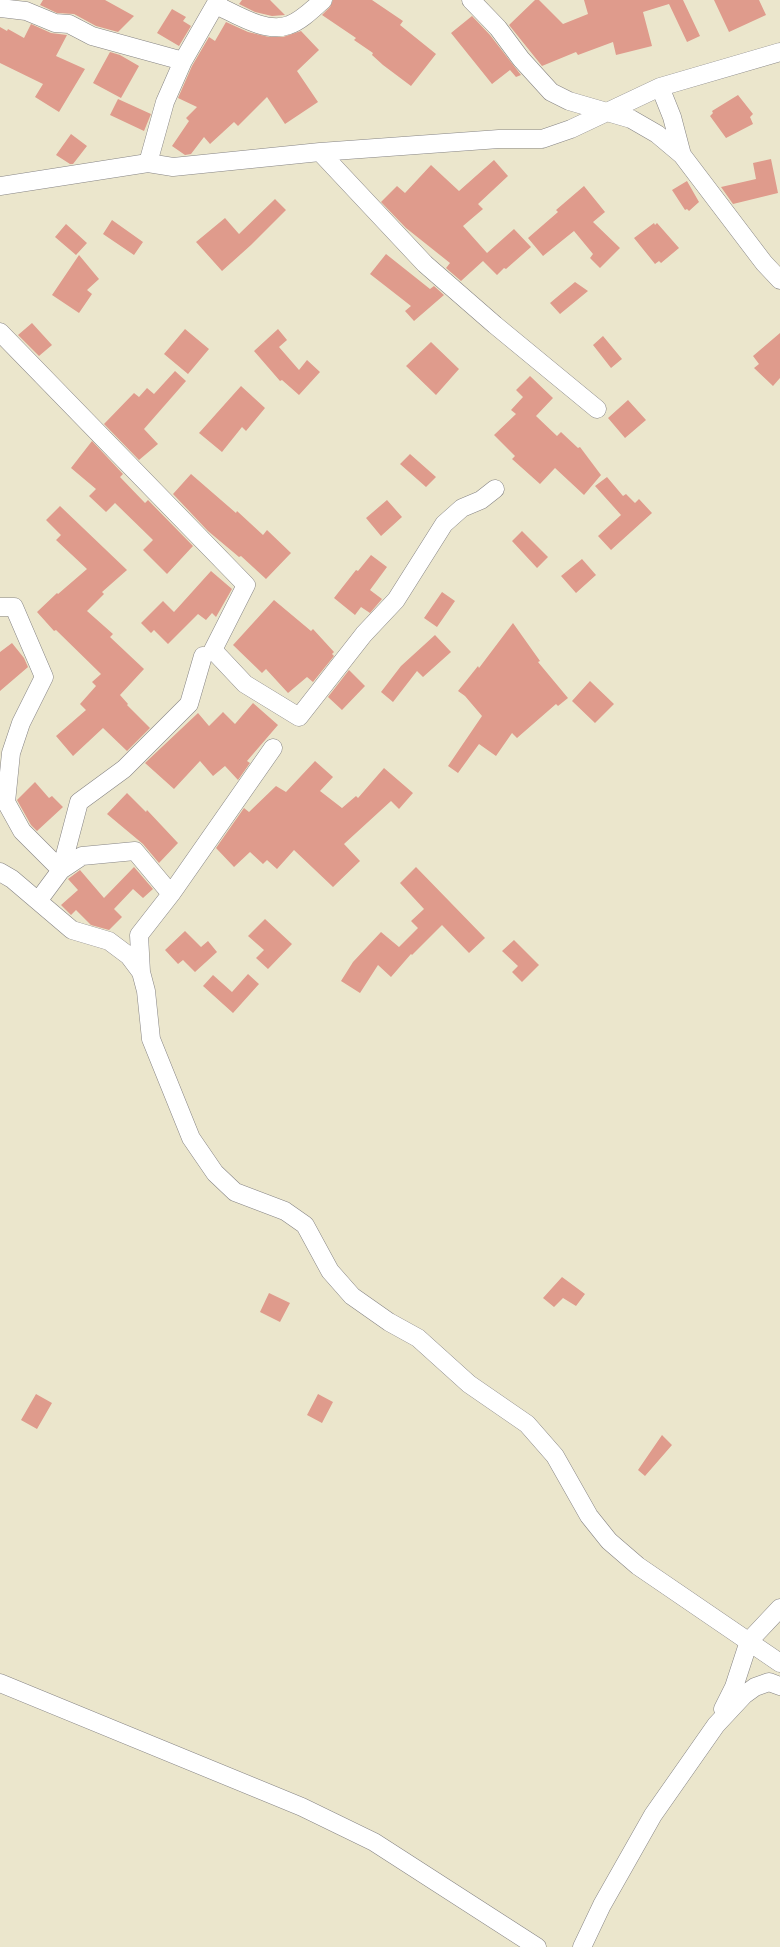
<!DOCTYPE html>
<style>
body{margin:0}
canvas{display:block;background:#ebe6cc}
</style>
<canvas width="780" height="1947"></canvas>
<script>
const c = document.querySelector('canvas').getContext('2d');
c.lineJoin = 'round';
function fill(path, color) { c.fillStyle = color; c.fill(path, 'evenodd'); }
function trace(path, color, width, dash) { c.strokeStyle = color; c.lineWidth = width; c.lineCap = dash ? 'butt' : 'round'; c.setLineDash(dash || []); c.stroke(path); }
const building = new Path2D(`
 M43,0h62l29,16 -16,16 -22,-6 -22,-12 -17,-1 -17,-8z
 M242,0h28l15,15 -13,1 -17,-4 -16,-8z
 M333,0h39l31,21 -3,4 36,29 -25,32 -28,-21 -11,-10 1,-2 -19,-13 2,-2 -34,-23 8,-8z
 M535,0h4l24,24 25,-10 -4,-14h99l17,36 -13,6 -18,-38 -26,8 9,34 -36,9 -3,-13 -35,13 -2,-3 -34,14 -33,-41z
 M714,0h45l7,15 -37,17z
 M172,9l14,8 -3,4 8,5 -12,20 -22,-13z
 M472,16l18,19 31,40 -5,2 -6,-7 -18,14 -41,-51z
 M226,22l22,10 21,5h14l18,-6 18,19 -22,21 21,31 -33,22 -18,-27 -29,29 -4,-4 -24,22 -6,-7 -13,17 -6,1 -13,-9 17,-25 -3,-3 11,-11 -19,-9 14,-32 17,-29 6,4z
 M31,24l20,9 16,2 -11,21 29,13 -26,43 -24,-15 8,-13 -43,-21v-36l7,4 1,-2 16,9z
 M110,52l10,3 19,11 -18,32 -28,-15z
 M738,95l15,19 -3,3 3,7 -27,14 -16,-22 3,-3 -1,-2z
 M118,99l33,15 -7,17 -34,-16z
 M71,134l16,12 -14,18h-3l-14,-9z
 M771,159l7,34 -45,11 -12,-17 35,-8 -3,-16z
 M494,160l14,16 -30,28 5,5 -20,17 24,27 27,-24 17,18 -25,22 -2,-1 -7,7 -14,-14 -22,20 -15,-13 4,-5 -44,-35 -25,-26 16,-16 8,7 26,-28 28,26z
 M687,181l12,21 -10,9 -2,-2 -2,1 -13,-20z
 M584,186l21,26 -12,10 27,26 -20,20 -10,-10 3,-4 -19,-23 -31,25 -15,-18 30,-26 -2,-2z
 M275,199l11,11 -35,35 -29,26 -26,-29 29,-24 14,16z
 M112,220l31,22 -9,13 -31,-21z
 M654,223l1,2 2,-2 22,25 -18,15 -2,-2 -4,3 -21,-26z
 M66,224l21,19 -11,12 -21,-18z
 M386,254l44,35 4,-3 10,9 -30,26 -9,-10 6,-5 -41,-32z
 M79,255l20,24 -12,11 5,4 -13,19 -27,-18z
 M575,282l13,9 -28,23 -10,-11z
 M32,323l20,22 -13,11 -21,-21z
 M185,329l24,20 -21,25 -24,-20z
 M278,329l9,11 -8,7 20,23 8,-10 13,12 -21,23 -17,-15 -2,1 -26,-30z
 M780,333v45l-7,8 -19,-18 5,-4 -6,-8z
 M603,336l19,23 -11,9 -18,-23z
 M431,342l28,27 -23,26 -30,-29z
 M175,371l11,10 -42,48 14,15 -19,16 -35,-36 30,-31 5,4 8,-9 7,6z
 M530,376l23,22 -17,18 21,20 4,-4 17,16 2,-1 21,28 -17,20 -29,-27 -15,16 -28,-25 3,-3 -21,-21 22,-21 -5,-4 12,-13 -7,-7z
 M241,386l24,22 -19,23 -4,-4 -20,25 -23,-19z
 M628,400l18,20 -21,18 -17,-20z
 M92,441l31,33 -3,3 25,26 3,-3 45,46 -26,28 -24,-24 10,-10 -38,-37 -9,9 -17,-16 7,-7 -25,-21z
 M410,454l26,23 -10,10 -26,-23z
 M191,474l45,39 1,-2 26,24 4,-5 24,23 -25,26 -25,-23 -2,1 -31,-26 -35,-37z
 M607,477l16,19 3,-2 9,9 4,-4 13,14 -41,37 -13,-14 23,-21 -26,-29z
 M387,500l15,17 -21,19 -15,-18z
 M60,506l67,64 -25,22 2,2 -17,17 26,23 -3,3 34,32 -24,26 8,9 -1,1 23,23 -23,23 -24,-23 -30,28 -17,-20 30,-26 -6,-6 16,-18 -4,-4 9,-8 -45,-44 -2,1 -17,-19 20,-19 1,1 29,-25 -31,-29 5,-5 -15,-15z
 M522,531l26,26 -11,11 -25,-27z
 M371,555l16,12 -17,23 12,9 -12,14 -9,-6 -6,8 -21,-17 22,-28 2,1z
 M582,559l14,16 -20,18 -15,-17z
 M211,571l21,18 -16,28 -4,-4 -6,7 -8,-6 -30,30 -14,-14 -3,3 -10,-10 22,-22 11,11z
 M442,592l13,9 -18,26 -13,-9z
 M274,600l37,31 2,-2 21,23 -2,2 2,2 -21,26 -6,-5 -19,16 -22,-24 -4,4 -29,-28z
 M513,623l27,38 -2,1 30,36 -10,8 -2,-2 -39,34 -5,-5 -16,23 -17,-12 -21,29 -10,-7 34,-50 -17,-20 -7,-5 20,-25 1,2z
 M435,635l16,17 -28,25 -6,-6 -24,31 -12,-10 20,-26z
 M12,643l12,15 4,9 -28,24v-39z
 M349,670l16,16 -23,24 -14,-13z
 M590,681l24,23 -19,19 -23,-22z
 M253,703l25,22 -31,36 3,2 -12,17 -13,-14 -12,10 -13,-15 -26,28 -29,-26 53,-50 11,13 14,-14 12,12z
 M315,761l18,16 -13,14 22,17 14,-12 2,2 26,-30 29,25 -14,16 -8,-8 -47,43 16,17 -27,26 -39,-37 -17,19 -10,-9 -4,4 -13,-12 -16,15 -18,-19 28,-40 5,4 27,-26 10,6z
 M35,782l14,16 3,-2 11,11 -26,24 -6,-6 -14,-25z
 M127,793l19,19 1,-2 31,33 -19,20 -16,-19 -36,-30z
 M134,867l19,22 -10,9 -10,-9 -19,20 8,8 -13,13 -18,-5 -15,-15 -5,5 -10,-10 17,-15 -10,-11 12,-9 24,28z
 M416,867l69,71 -16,15 -27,-28 -30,30 -1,-1 -20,23 -13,-12 -18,28 -19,-12 12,-19 28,-30 18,15 19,-19 -7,-7 13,-12 -24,-26z
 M265,919l27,25 -24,25 -12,-11 8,-8 -16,-14z
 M185,931l16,16 7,-6 9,11 -22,20 -12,-12 -5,4 -13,-14z
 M514,940l25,25 -17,17 -10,-10 6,-6 -16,-15z
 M248,974l11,10 -26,29 -30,-27 10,-11 19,17z
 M562,1277l23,17 -9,12 -13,-8 -9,9 -11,-9z
 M269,1293l21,10 -10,19 -20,-10z
 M36,1394l16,9 -15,26 -16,-9z
 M318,1394l15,8 -11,21 -15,-8z
 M662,1435l10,10 -27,31 -7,-6z`);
const street = new Path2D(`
 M471,0l27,28 23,31 30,33 18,9 62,18 26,15 25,21 82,108 16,17
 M216,5c20,9 50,29 73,20 12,-4 24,-16 34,-25
 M0,8l26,3 29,12 14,1 23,12 91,25
 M660,87l12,30 10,38
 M320,152l105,112 70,61 102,84
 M148,163l17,-61 18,-41 35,-61
 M0,186l148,-23 25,4 147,-15 179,-13h43l29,-10 89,-42 120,-35
 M0,332l246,253 -33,65 32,34 54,33 65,-83 32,-34 48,-76 18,-16 19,-8 14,-11
 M0,607h14l30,70 -23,46 -10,30 -5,49 16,29 39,39 21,-14 53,-5 36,43 -32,41 2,37 5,19 5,48 40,99 24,35 20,19 50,19 20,14 25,46 22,25 37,26 29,16 51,46 58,40 28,32 34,60 20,25 29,25 142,97
 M0,872l12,7 60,51 37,11 20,15 12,16
 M171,894l102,-146
 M38,901l23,-31 18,-68 45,-33 65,-65 14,-48
 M0,1683l302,124 72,35 163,105
 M723,1709l11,-22 15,-46 31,-33
 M582,1947l20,-42 51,-90 63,-90 28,-30 11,-8 14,-5 11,4`);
fill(building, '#df9b8c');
trace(street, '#868484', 19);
trace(street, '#fff', 18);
</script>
